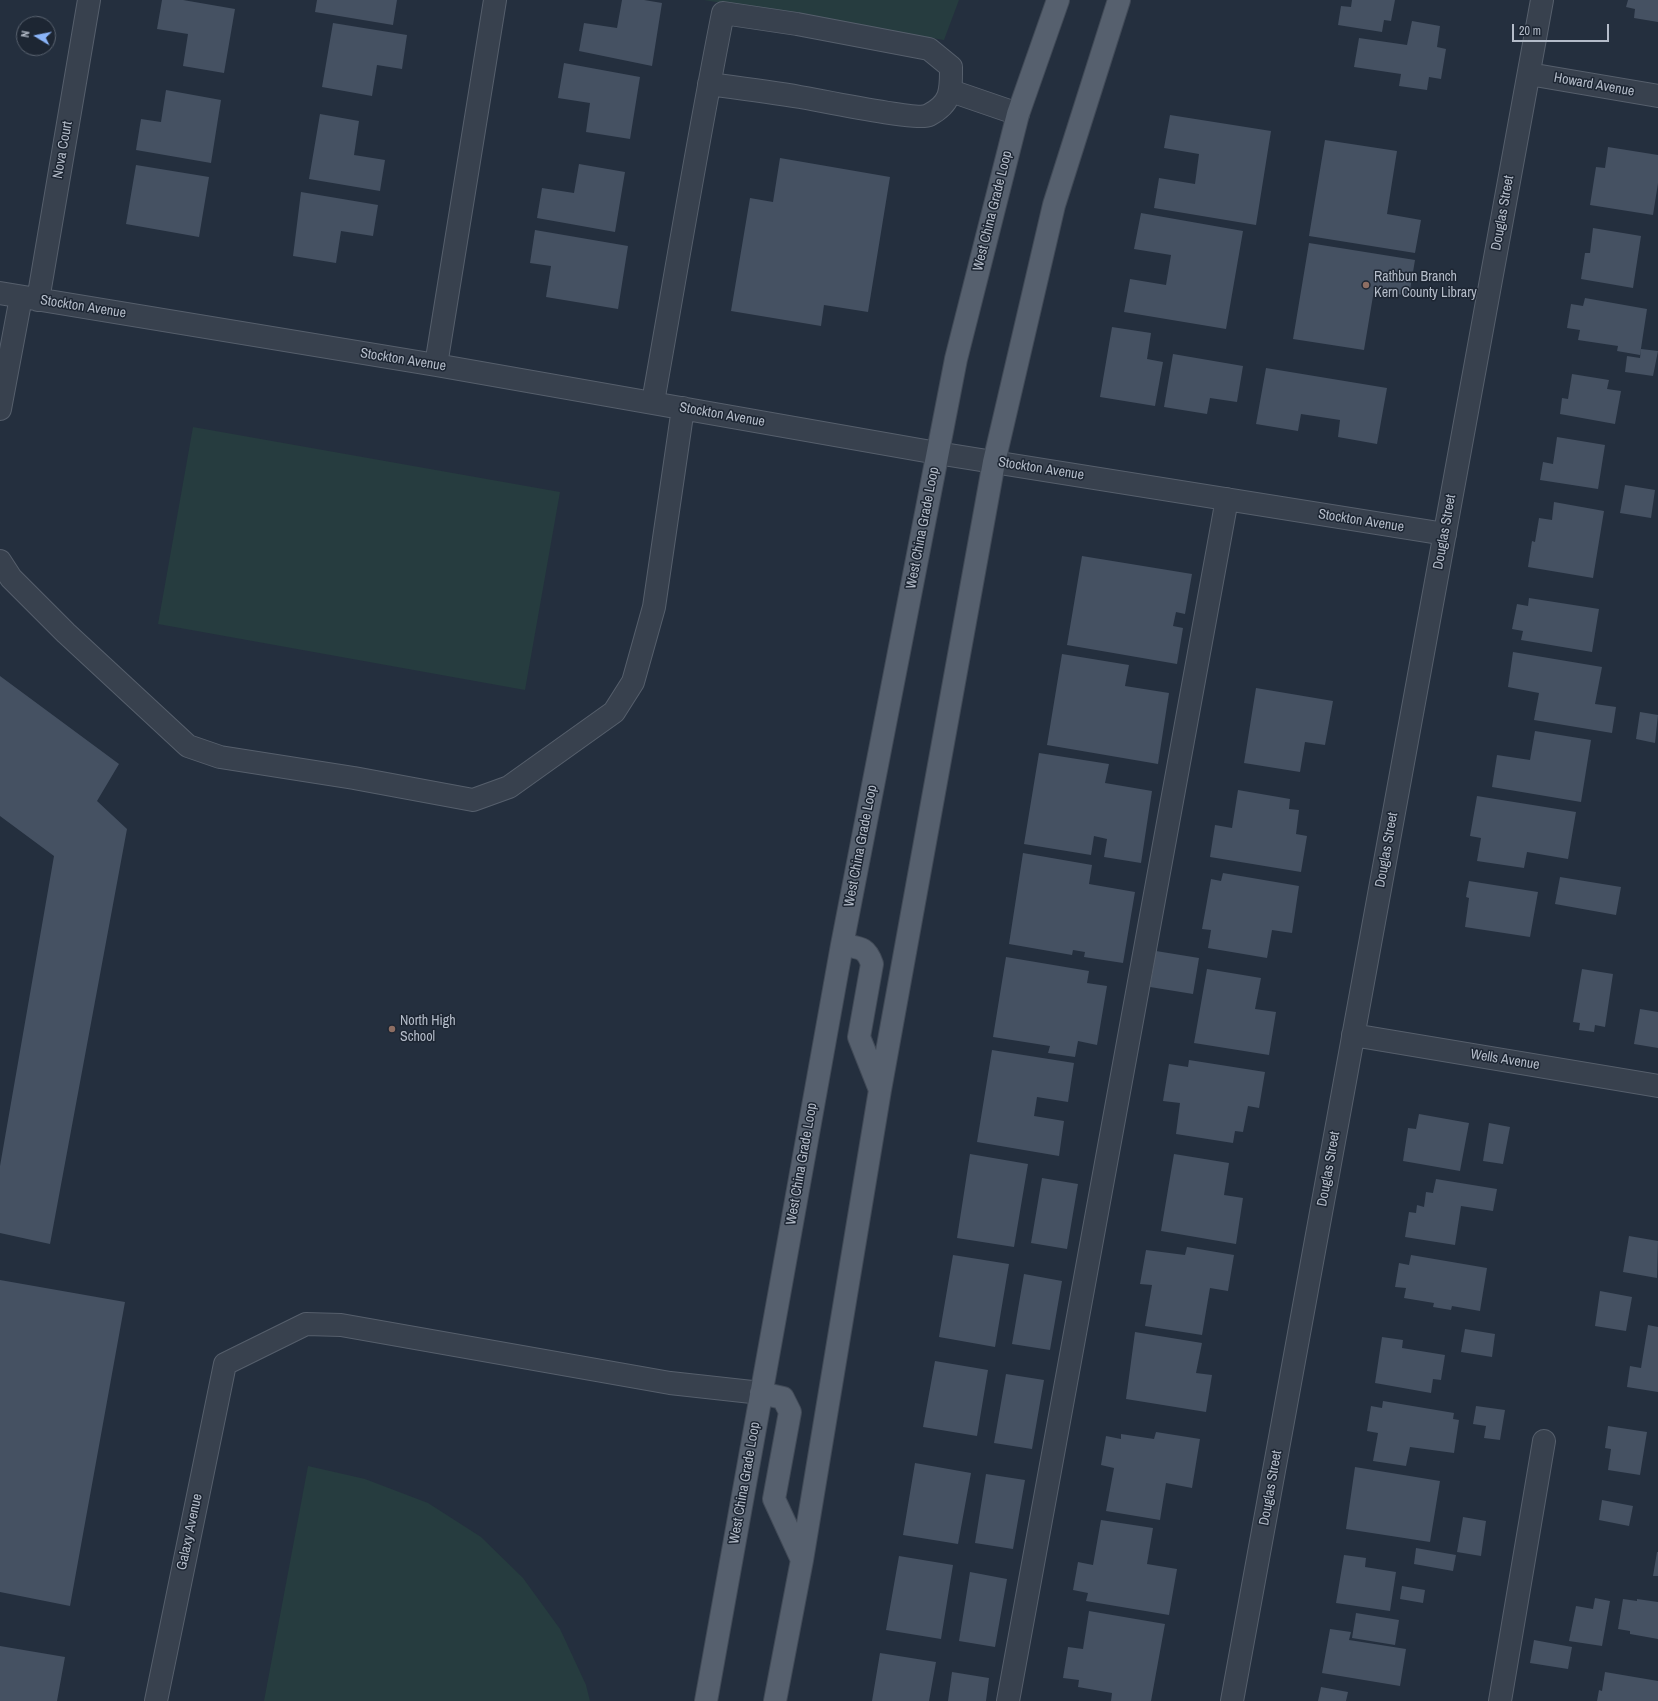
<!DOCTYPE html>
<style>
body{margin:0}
#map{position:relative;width:1658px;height:1701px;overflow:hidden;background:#242f3e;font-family:"Archivo Narrow",sans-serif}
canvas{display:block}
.north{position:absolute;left:16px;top:16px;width:40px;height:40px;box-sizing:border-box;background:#1d2633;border:1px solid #59626f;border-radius:50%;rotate:280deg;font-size:11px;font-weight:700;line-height:16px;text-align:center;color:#b4bcc9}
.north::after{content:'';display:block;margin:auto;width:14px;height:18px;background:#8ab4f8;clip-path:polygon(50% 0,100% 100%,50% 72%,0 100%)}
.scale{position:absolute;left:1512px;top:24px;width:97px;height:18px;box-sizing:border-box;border:2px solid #b4bcc9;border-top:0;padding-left:5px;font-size:12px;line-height:14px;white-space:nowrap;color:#b4bcc9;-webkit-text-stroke:3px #1d2633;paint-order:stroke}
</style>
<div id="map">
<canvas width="1658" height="1701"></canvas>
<div class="north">N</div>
<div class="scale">20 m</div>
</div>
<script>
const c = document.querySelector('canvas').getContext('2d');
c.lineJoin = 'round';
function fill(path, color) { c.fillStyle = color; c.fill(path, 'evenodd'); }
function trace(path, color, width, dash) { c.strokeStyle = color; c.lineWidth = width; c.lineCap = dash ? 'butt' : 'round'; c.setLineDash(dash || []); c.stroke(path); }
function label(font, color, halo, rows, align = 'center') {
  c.font = font + ' "Archivo Narrow",sans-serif'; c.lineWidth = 3; c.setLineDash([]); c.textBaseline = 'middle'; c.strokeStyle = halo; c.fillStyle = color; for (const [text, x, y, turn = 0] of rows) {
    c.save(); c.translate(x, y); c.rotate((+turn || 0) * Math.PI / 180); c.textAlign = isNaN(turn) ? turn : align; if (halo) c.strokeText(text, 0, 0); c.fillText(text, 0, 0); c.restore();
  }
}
const green = new Path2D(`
 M704,0h255l-15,40z
 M193,427l367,65 -35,198 -367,-66z
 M308,1466l57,13 63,24 53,34 42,41 37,51 26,56 4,16h-326z`);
const building = new Path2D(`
 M162,0h21l52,9 -11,64 -41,-7 5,-32 -31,-5z
 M317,0h80l-4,25 -78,-13z
 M622,0h22l18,3 -10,63 -73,-15 5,-28 33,5z
 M1352,0h43l-4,21 -7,-1 -2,12 -44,-7 3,-19 10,1z
 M1628,0h30v22l-24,-4 1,-9 -9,-2z
 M1412,21l28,5 -3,21 9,2 -5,30 -12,-2 -2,13 -28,-4 2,-12 -47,-7 5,-29 48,7z
 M333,23l74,12 -5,34 -25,-4 -5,31 -50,-9z
 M564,63l76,14 -10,62 -44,-7 4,-29 -32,-5z
 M166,90l55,10 -10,63 -75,-13 5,-31 20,3z
 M320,114l39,7 -5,34 31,5 -5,31 -71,-12z
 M1170,115l101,16 -15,94 -102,-17 5,-30 36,6 4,-30 -35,-6z
 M1325,140l72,11 -10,63 34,6 -6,33 -106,-17z
 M1608,147l50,8v28l-5,32 -63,-10 6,-38 9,1z
 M780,158l110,19 -22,135 -44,-7 -3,21 -90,-15 19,-113 23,4z
 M579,164l46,8 -10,60 -78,-14 5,-30 32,5z
 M136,165l73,12 -10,60 -73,-13z
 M301,192l77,13 -5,31 -32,-5 -5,32 -43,-7z
 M1141,213l102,18 -17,98 -102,-17 6,-33 36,6 5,-30 -37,-6z
 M1593,228l48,8 -8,52 -52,-9 4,-26h5z
 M535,230l93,16 -10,63 -72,-12 5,-31 -21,-3z
 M1309,243l106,17 -6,36 -35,-6 -10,60 -71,-11z
 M1585,298l62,11 -7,46 -23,-4 1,-5 -40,-6 2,-10 -13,-2 4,-24 12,2z
 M1112,327l39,6 -4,26 16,3 -8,44 -55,-9z
 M1641,349l17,2 -5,25 -28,-4 2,-16 13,2z
 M1173,354l70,12 -6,36 -27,-4 -3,16 -43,-7z
 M1266,368l121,20 -10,56 -39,-7 2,-17 -39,-6 -3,17 -42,-7z
 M1572,374l37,6 -2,9 14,2 -6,33 -55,-10 2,-16 6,1z
 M1557,437l48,8 -7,44 -58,-9 3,-18 10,2z
 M1625,485l30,5 -4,28 -31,-5z
 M1554,502l50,9 -11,67 -65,-11 4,-26 3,1 4,-24 13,2z
 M1082,556l110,18 -7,40 -9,-2 -3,14 10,2 -6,36 -110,-19z
 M1529,598l70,11 -7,43 -71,-12 2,-9 -11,-2 5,-25 11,2z
 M1513,652l89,15 -7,37 21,3 -4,26 -78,-13 5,-27 -31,-6z
 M1062,654l67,11 -4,21 44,7 -11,71 -111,-19z
 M0,676l119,88 -22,37 30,28 -77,415 -50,-11v-67l54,-310 -54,-40z
 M1256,688l77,13 -8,44 -20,-3 -5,30 -56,-9z
 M1640,712l18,3 -3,28 -19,-4z
 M1535,731l56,9 -10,62 -89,-15 5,-32 33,5z
 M1039,753l70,11 -4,19 47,8 -11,72 -37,-6 3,-18 -13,-3 -3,19 -67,-11z
 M1238,790l52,9 -1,10 10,1 -3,24 11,2 -6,36 -91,-15 5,-32 17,3z
 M1477,796l99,16 -8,47 -41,-7 -3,16 -47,-7 4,-23 -11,-2z
 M1023,853l69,12 -3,19 46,8 -12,71 -39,-6 1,-5 -12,-2 -1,5 -63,-11z
 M1223,873l76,13 -7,47 -20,-3 -5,28 -59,-10 3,-18 -9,-1 9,-50 10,2z
 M1560,877l61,10 -5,28 -61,-11z
 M1469,881l69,11 -8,45 -65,-10 4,-29 -3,-1z
 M1156,951l43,7 -6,36 -43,-7z
 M1006,957l83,14 -2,12 20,3 -10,59 -19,-4 -3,16 -27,-4 2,-7 -57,-9z
 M1207,969l54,9 -6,31 21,3 -7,43 -75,-12z
 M1582,969l31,5 -8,53 -10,-2 -1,7 -15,-2 1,-7 -7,-1z
 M1640,1009l18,3v36l-24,-4z
 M992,1050l82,13 -6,39 -31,-5 -3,19 30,5 -5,35 -82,-14z
 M1189,1060l76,12 -6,36 -11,-2 -5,26 -8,-1 -2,12 -57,-9 4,-31 -17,-2 6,-37 19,3z
 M1419,1114l50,9 -9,48 -57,-10 5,-33 8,1z
 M1489,1123l21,4 -7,37 -20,-3z
 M970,1154l58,10 -14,83 -57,-9z
 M1174,1154l55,9 -5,32 19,3 -7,46 -75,-13z
 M1042,1178l36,6 -11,65 -36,-6z
 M1436,1179l61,10 -4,22 -32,-5 -6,39 -50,-8 4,-25 7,1 1,-8 7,2 2,-15 7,1z
 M1629,1236l29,5 -1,37 -34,-6z
 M1187,1247l47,8 -6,36 -18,-3 -8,47 -57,-9 7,-41 -12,-1 6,-34 39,5z
 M953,1255l56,9 -14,83 -56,-10z
 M1411,1255l76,13 -7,43 -28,-5 -1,4 -18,-3 1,-4 -30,-5 2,-10 -11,-1 4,-24 10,2z
 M1024,1274l38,7 -12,69 -38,-6z
 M0,1280l125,22 -55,304 -70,-14z
 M1600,1291l32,6 -6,34 -31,-5z
 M1648,1325l10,2v65l-31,-5 3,-21 11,2z
 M1465,1329l30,5 -3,23 -31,-5z
 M1135,1332l67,11 -6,30 16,2 -6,37 -80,-13z
 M1382,1337l21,3 -1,8 43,7 -4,25 -8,-1 -2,14 -56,-10z
 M935,1361l53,9 -11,66 -54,-9z
 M1006,1374l38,6 -12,69 -38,-6z
 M1383,1401l71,12 -1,6 6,1 -5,33 -44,-6 -4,19 -33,-5 5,-28 -11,-2 4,-25 11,2z
 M1476,1406l29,4 -5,30 -16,-2 2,-12 -13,-2z
 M1608,1426l39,6 -7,43 -32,-5 3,-21 -6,-1z
 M1156,1432l44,7 -8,49 -26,-5 -6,37 -54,-9 8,-43 -13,-3 5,-29 15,3v-5l33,5z
 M915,1463l56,10 -13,71 -55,-9z
 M1355,1467l85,14 -10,61 -84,-13z
 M986,1474l39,6 -12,69 -38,-6z
 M1602,1500l31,6 -4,20 -30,-6z
 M1463,1517l23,4 -5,35 -24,-4z
 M1101,1520l52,8 -6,36 30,5 -8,46 -83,-14 2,-8 -15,-3 5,-28 15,3z
 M1416,1548l40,7 -3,16 -39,-7z
 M1657,1552h1v24h-5z
 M1344,1555l22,3 -1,9 31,5 -6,39 -54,-8z
 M899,1556l54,9 -12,74 -55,-9z
 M970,1572l37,7 -12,68 -36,-6z
 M1402,1586l23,4 -2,13 -23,-4z
 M1595,1598l15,3 -8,45 -33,-5 7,-35 17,3z
 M1623,1599l14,2v-2l21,3v37l-28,-5v-3l-12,-2z
 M1089,1611l76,13 -14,77h-40l1,-8 -34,-6 1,-7 -16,-2 5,-31 15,2z
 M1356,1613l43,7 -4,25 -43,-7z
 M1330,1629l21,3 -2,8 57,9 -6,37 -78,-13z
 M1534,1640l38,7 -4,22 -38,-6z
 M0,1646l65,11 -8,44h-57z
 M880,1653l56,9 -7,39h-57z
 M952,1672l37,6 -3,23h-38z
 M1605,1672l53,9v20h-61l2,-11 3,1z
 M1321,1687l27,5 -2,9h-28z`);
const minor = new Path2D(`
 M1529,74l129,22
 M951,91l67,23
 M0,293l436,72 501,88 508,81
 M38,300l51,-300
 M436,365l59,-365
 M653,402c23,-129 44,-259 70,-389l74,11 132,25 22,18c0,23 1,36 -22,48 -11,6 -110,-15 -129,-18 -30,-5 -61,-9 -91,-13
 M0,409l21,-112
 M0,561l11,17 55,55 122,113 32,11 134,21 119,22 36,-13 105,-75 19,-30 21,-75 29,-199
 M1353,1035l305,51
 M156,1701l69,-337 81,-40 35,1 329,58 91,10
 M1008,1701l219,-1202
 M1232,1701l310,-1701
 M1500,1701l44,-260`);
const major = new Path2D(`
 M842,945c17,3 24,1 30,19l-13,73 21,53
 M761,1393l22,5 7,14 -16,87 28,61
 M706,1701l136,-756 114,-586 62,-245 40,-114
 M775,1701l27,-141 78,-470 114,-628 60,-257 65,-205`);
const markers = [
 [1366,285,4,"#8d6e63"],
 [392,1029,4,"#8d6e63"]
];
const streetNames = [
 ["Howard Avenue",1594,85,10],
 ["Nova Court",63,150,-80],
 ["West China Grade Loop",993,211,-76],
 ["Douglas Street",1503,213,-80],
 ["Stockton Avenue",83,307,9],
 ["Stockton Avenue",403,360,9],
 ["Stockton Avenue",722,415,10],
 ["Stockton Avenue",1041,469,9],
 ["Stockton Avenue",1361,521,9],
 ["West China Grade Loop",923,528,-79],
 ["Douglas Street",1445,532,-80],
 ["West China Grade Loop",861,846,-79],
 ["Douglas Street",1387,850,-80],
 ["Wells Avenue",1505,1060,9],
 ["West China Grade Loop",802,1164,-80],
 ["Douglas Street",1329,1169,-80],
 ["West China Grade Loop",745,1483,-80],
 ["Douglas Street",1271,1488,-80],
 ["Galaxy Avenue",190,1532,-78]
];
const poiNames = [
 ["Rathbun Branch",1374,277],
 ["Kern County Library",1374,293],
 ["North High",400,1021],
 ["School",400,1037]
];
fill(green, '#263c3f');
fill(building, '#455162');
trace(minor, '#565f6c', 24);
trace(major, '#414a57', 24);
trace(minor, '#38414e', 22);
trace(major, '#56606e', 22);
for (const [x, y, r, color] of markers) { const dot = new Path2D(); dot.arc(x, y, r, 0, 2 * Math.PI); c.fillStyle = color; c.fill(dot); trace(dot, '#1d2633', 1.5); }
label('14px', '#b4bcc9', '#1d2633', streetNames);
label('14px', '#b4bcc9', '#1d2633', poiNames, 'left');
</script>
